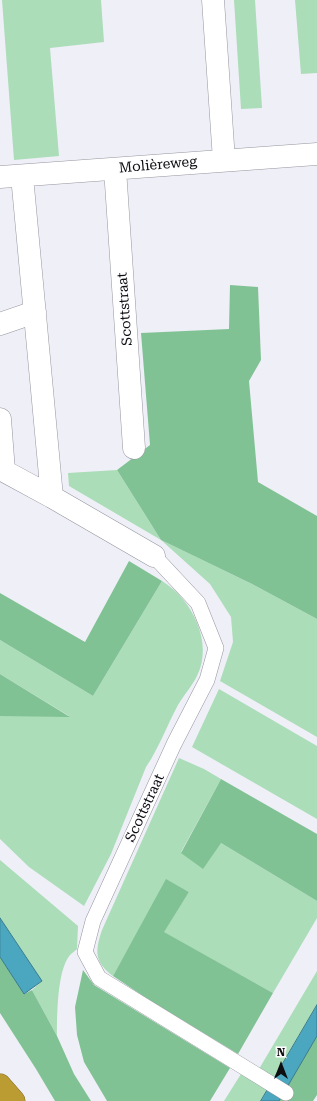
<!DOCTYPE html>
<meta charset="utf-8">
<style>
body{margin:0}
#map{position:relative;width:317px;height:1101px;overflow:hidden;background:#efeff8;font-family:"Roboto Serif",serif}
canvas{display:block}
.north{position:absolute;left:261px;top:1045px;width:40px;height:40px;-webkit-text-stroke:3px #fdfdff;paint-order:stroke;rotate:0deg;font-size:11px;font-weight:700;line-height:16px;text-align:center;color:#0e0e11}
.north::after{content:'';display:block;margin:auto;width:14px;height:18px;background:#0e0e11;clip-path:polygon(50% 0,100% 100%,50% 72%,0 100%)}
</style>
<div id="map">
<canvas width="317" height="1101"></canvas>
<div class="north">N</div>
</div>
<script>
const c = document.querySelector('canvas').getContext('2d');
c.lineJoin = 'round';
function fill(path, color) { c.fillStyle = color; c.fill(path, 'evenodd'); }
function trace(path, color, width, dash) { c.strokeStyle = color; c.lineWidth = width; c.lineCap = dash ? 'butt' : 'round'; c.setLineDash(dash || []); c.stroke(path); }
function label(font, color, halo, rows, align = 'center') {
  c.font = font + ' "Roboto Serif",serif'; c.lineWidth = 3.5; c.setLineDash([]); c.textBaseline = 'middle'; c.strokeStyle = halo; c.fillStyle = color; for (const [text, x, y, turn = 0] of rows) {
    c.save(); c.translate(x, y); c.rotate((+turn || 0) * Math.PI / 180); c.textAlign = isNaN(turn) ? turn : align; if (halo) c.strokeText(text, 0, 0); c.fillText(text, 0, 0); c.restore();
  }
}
const green = new Path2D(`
 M2,0h99l3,42 -54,6 9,108 -45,4z
 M234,0h21l7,108 -21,1z
 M295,0h22v73l-16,1z
 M117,470l44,70 91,44 65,35v118l-97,-56 13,-39 -2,-25 -21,-33 -49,-44 -92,-54 -1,-13z
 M162,581c30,18 52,62 35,95 -5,10 -13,19 -19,29 -11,20 -19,43 -32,62l-35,87 -27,52 -55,-39 -29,-28v-123h69l-69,-42v-34l93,56z
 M219,689l98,57v73l-125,-72z
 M179,758l25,11 17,10 -40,73 40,-9 96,58v17l-44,75 -110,-61 26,-40 -22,-12 -54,96c-19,-14 -18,-25 -11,-46z
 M0,860l78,66 -1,23c-2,2 -5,4 -7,6 -13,15 -13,62 -13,81l-25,-46 10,-9 -42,-63z
 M317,971v34l-42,73 -16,-9z
 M241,1074l27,16 -7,11h-37z`);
const forest = new Path2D(`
 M230,285l28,2 3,73 -12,21 9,101 59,34v103l-65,-35 -91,-44 -44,-70 33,-25 -9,-112 88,-4z
 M129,561l33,20 -69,115 -93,-56v-47l85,49z
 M0,674l70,43 -70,-1z
 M221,779l96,55v67l-96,-58 -18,26 -22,-16z
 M166,879l23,13 -25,40 109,61 -35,61 -89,-54 -36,-24z
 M0,957l24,37 8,-4 25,46 17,38 17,27h-36l-19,-32 -36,-56z
 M83,970l11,15 136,83 -20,33h-103l-23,-39 -7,-27 -2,-28z
 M317,1036v59l-4,6h-34z`);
const water = new Path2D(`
 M0,918l42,63 -18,13 -24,-37z
 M317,1005v31l-38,65h-18z`);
const lane = new Path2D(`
 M154,556l44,47 18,45 -9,32 -33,64 -81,177 -8,31 14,26 187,115`);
const street = new Path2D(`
 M213,0l11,160
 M115,169l19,279
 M22,176l30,321 102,59
 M0,177l317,-23
 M0,324l35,-12
 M0,419l4,52 48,26`);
const highway = new Path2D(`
 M0,1085l14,16`);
const streetNames = [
 ["Molièreweg",158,165,-5],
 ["Scottstraat",125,309,-94],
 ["Scottstraat",145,808,-65]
];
fill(green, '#abddb8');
fill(forest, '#81c294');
fill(water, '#4aa7bf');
trace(water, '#38798b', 1);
trace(lane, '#96959e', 16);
trace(street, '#96959e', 23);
trace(highway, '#7e6a27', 23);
trace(lane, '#fff', 15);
trace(street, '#fff', 22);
trace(highway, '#bb9c33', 22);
label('14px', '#0e0e11', '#fdfdff', streetNames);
</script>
